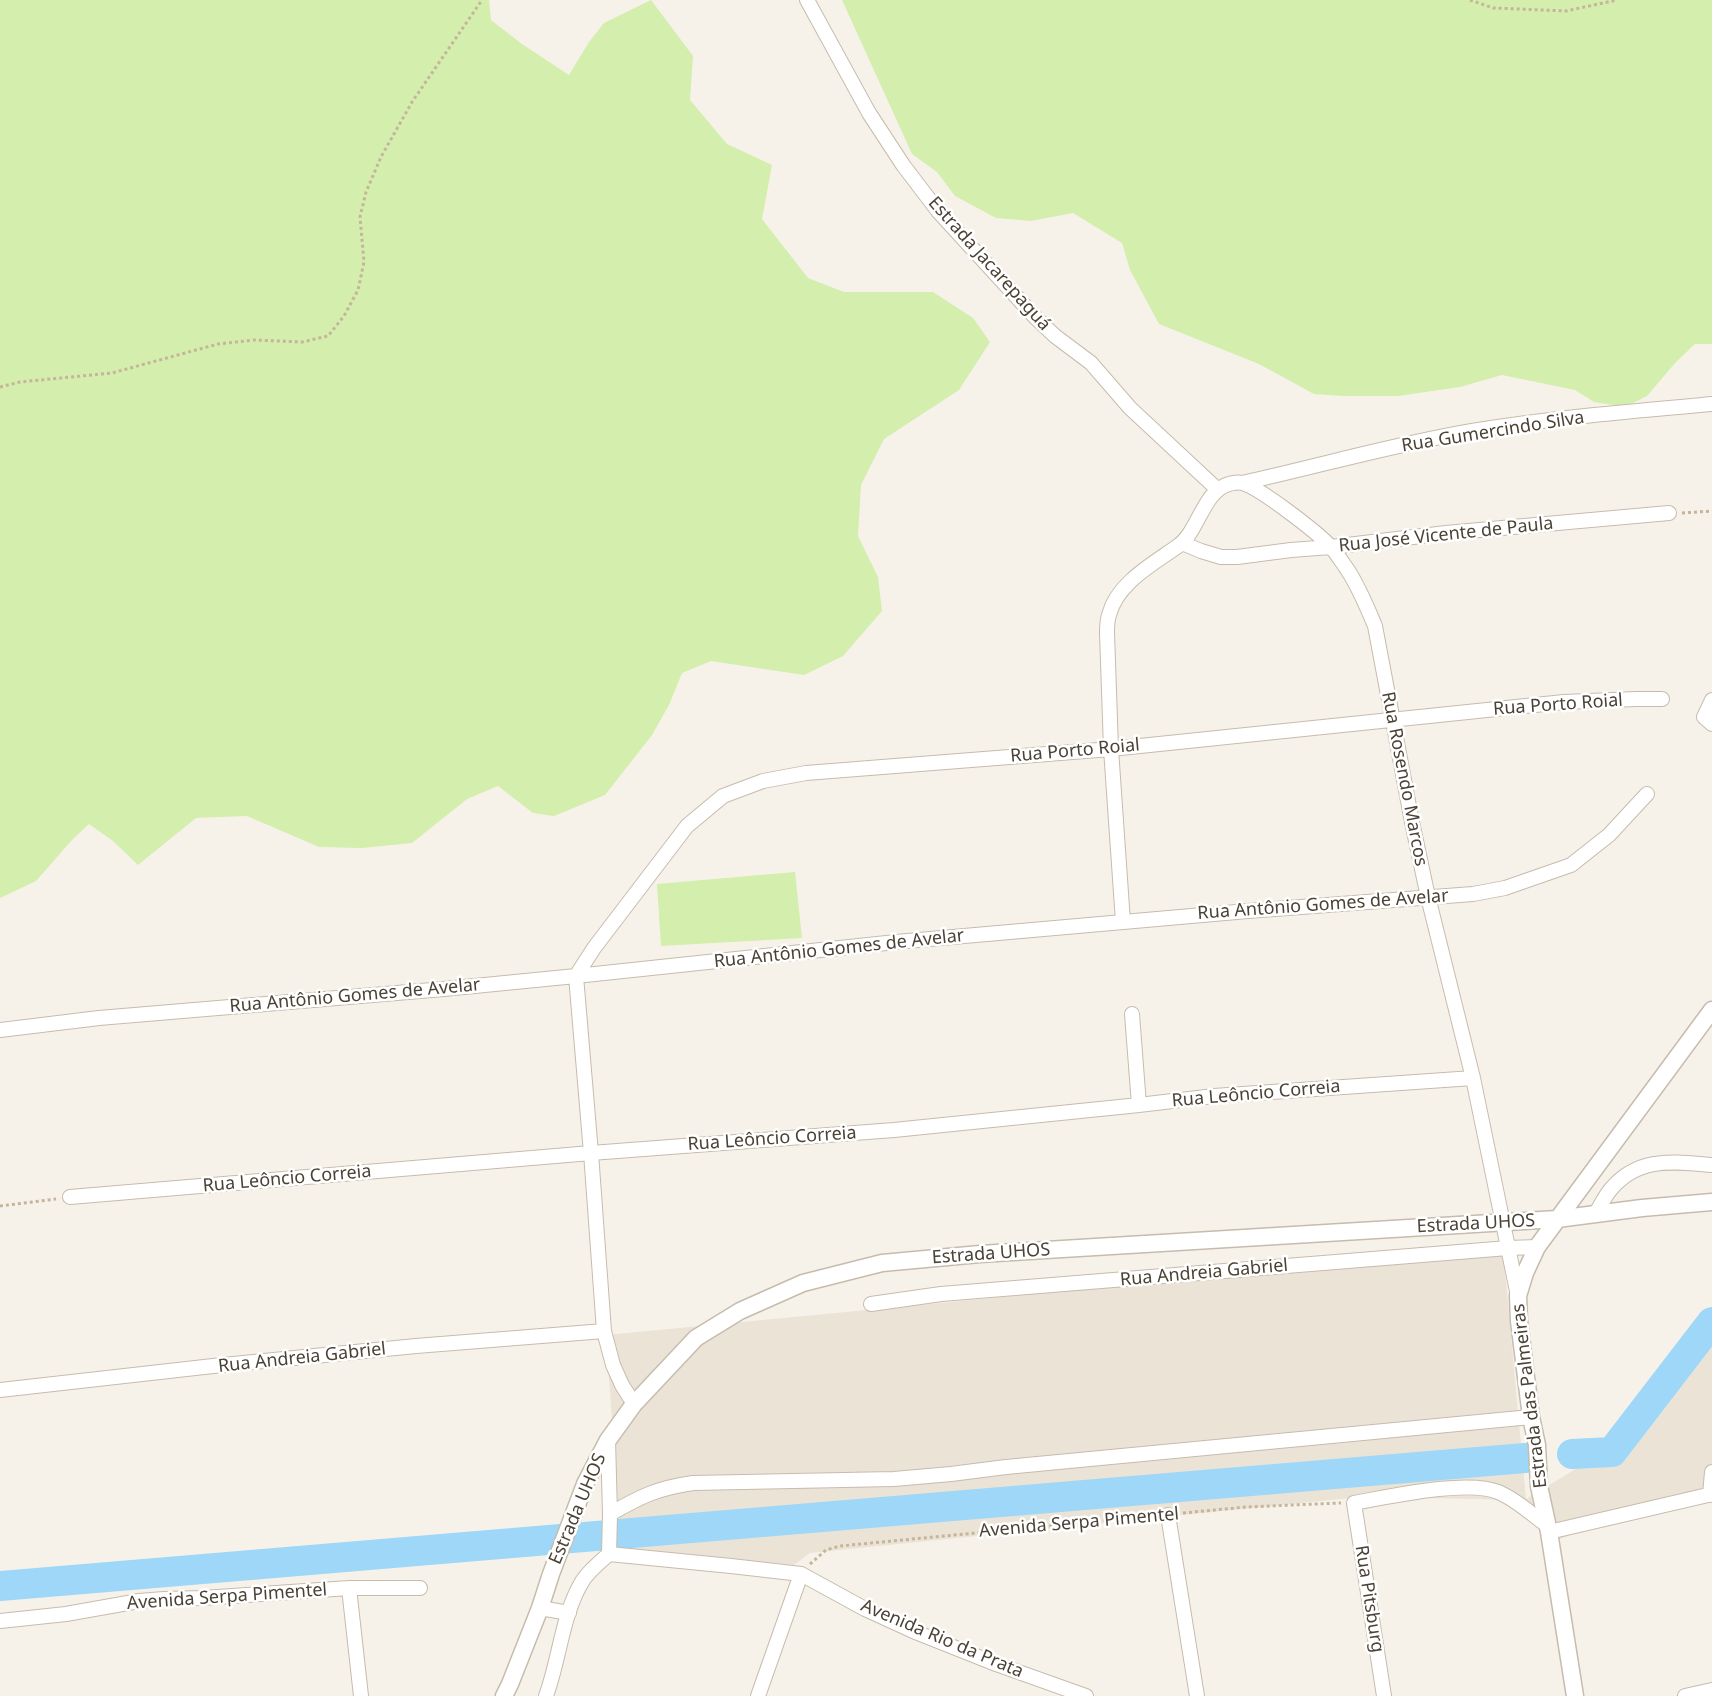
<!DOCTYPE html>
<meta charset="utf-8">
<style>
body{margin:0}
canvas{display:block;background:#f6f2e9}
</style>
<canvas width="1712" height="1696"></canvas>
<script>
const c = document.querySelector('canvas').getContext('2d');
c.lineJoin = 'round';
function fill(path, color) { c.fillStyle = color; c.fill(path, 'evenodd'); }
function trace(path, color, width, dash) { c.strokeStyle = color; c.lineWidth = width; c.lineCap = dash ? 'butt' : 'round'; c.setLineDash(dash || []); c.stroke(path); }
function label(font, color, halo, rows, align = 'center') {
  c.font = font + ' "Noto Sans",sans-serif'; c.lineWidth = 5; c.setLineDash([]); c.textBaseline = 'middle'; c.strokeStyle = halo; c.fillStyle = color; for (const [text, x, y, turn = 0] of rows) {
    c.save(); c.translate(x, y); c.rotate((+turn || 0) * Math.PI / 180); c.textAlign = isNaN(turn) ? turn : align; if (halo) c.strokeText(text, 0, 0); c.fillText(text, 0, 0); c.restore();
  }
}
const residential = new Path2D(`
 M1503,1249l23,250 109,-66 77,-107v161l-161,55 -25,-42 -166,-3 -550,56 -16,12 -173,-16 -15,-214z`);
const green = new Path2D(`
 M0,0h489l2,20 31,24 47,31 20,-33 15,-19 47,-23 42,56 -3,44 37,44 45,21 -10,54 46,59 36,14h89l40,26 17,24 -31,48 -75,49 -23,46 -3,51 20,41 4,34 -39,45 -39,19 -93,-14 -29,12 -13,32 -17,30 -47,60 -51,21 -21,-3 -35,-27 -31,13 -55,44 -50,5 -43,-1 -72,-31 -51,2 -58,47 -25,-24 -24,-17 -17,16 -36,41 -36,17z
 M842,0h870v344h-17l-20,19 -28,33 -22,11 -31,-5 -19,-12 -73,-15 -42,12 -62,9h-55l-29,-2 -55,-30 -100,-40 -29,-54 -8,-27 -49,-30 -42,8 -35,-3 -41,-22 -18,-24 -25,-18z
 M795,872l7,66 -141,8 -4,-62z`);
const river = new Path2D(`
 M1572,1454l40,-2 100,-130
 M0,1586l1525,-128`);
const path = new Path2D(`
 M1470,0l23,8 73,3 51,-11
 M0,387l20,-5 92,-9 106,-29 36,-4 48,2 26,-6 16,-20 14,-26 6,-28 -4,-45 6,-25 15,-35 31,-55 70,-102
 M1682,513l30,-2
 M0,1206l56,-7
 M1183,1513l63,-6 95,-4
 M810,1564l16,-14 14,-4 313,-30`);
const minor = new Path2D(`
 M807,0l62,113 34,52 35,46 98,107 19,18 36,27 39,45 87,81
 M1242,483c77,-17 153,-39 230,-52 79,-13 161,-20 240,-27
 M1182,543l19,8 20,6h16l54,-7 40,-3 115,-14 223,-20
 M1712,700l-8,17 8,7
 M1123,922l-12,-173 -4,-116c0,-5 0,-12 2,-18 8,-32 44,-51 69,-69 21,-15 25,-55 51,-62 3,-1 10,-2 13,-1 17,4 76,50 89,64 6,7 11,15 16,22 12,18 20,38 28,57l37,196 16,75 45,181 45,218
 M1132,1014l7,91
 M0,1030l99,-12 345,-29 132,-13 320,-34 352,-31 225,-17 32,-6 66,-23 38,-30 38,-41
 M70,1197l521,-44 303,-23 245,-25 75,-9 259,-18
 M1596,1213c5,-8 9,-17 15,-24 28,-33 62,-27 101,-24
 M871,1304l70,-10 567,-46 29,-1
 M0,1390l213,-24 203,-20 188,-15
 M634,1404l-12,-19 -9,-20 -9,-34 -13,-178 -15,-177 18,-28 93,-122 36,-30 40,-15 43,-8 305,-24 453,-47 72,-3h26
 M1710,1495l2,-23
 M610,1514c31,-18 48,-26 83,-31l201,-4 57,-5 55,-7 525,-50
 M1168,1515l29,181
 M1549,1532l163,-38
 M609,1554l122,12 70,8 64,35 48,22 83,33 90,32
 M349,1588l12,108
 M540,1608l29,5
 M0,1621l66,-7 73,-13 25,-2 39,-1 146,-10h71
 M546,1696c14,-38 16,-82 37,-116 7,-10 17,-18 26,-26l1,-40 -2,-74
 M758,1696l43,-122
 M1384,1696l-30,-193c34,-6 113,-24 144,-11 18,7 34,23 50,34
 M1685,1696l27,-6`);
const tertiary = new Path2D(`
 M504,1696l6,-12 30,-76 11,-34 34,-90 23,-44 26,-36 62,-66 44,-27 63,-28 79,-20 98,-9 577,-35 85,-11 70,-6
 M1575,1696l-26,-164 -10,-46 -2,-41 -6,-28 -12,-96 -1,-25 7,-23 12,-26 175,-237`);
const streetNames = [
 ["Estrada Jacarepaguá",989,264,48],
 ["Rua Gumercindo Silva",1493,432,-9],
 ["Rua José Vicente de Paula",1446,535,-6],
 ["Rua Porto Roial",1558,705,-4],
 ["Rua Porto Roial",1075,751,-5],
 ["Rua Rosendo Marcos",1404,779,79],
 ["Rua Antônio Gomes de Avelar",1323,905,-4],
 ["Rua Antônio Gomes de Avelar",839,949,-6],
 ["Rua Antônio Gomes de Avelar",355,996,-5],
 ["Rua Leôncio Correia",1256,1094,-5],
 ["Rua Leôncio Correia",772,1139,-4],
 ["Rua Leôncio Correia",287,1179,-5],
 ["Estrada UHOS",1476,1224,-3],
 ["Estrada UHOS",991,1254,-4],
 ["Rua Andreia Gabriel",1204,1273,-5],
 ["Rua Andreia Gabriel",302,1358,-6],
 ["Estrada das Palmeiras",1530,1396,-97],
 ["Estrada UHOS",578,1509,-67],
 ["Avenida Serpa Pimentel",1079,1523,-5],
 ["Avenida Serpa Pimentel",227,1597,-4],
 ["Rua Pitsburg",1369,1599,81],
 ["Avenida Rio da Prata",942,1639,23]
];
fill(residential, '#ebe4d6');
fill(green, '#d3eead');
trace(river, '#9fd7f8', 30);
trace(minor, '#c6bcad', 16);
trace(tertiary, '#c6bcad', 19);
trace(path, '#c6b59a', 3, [3, 3]);
trace(minor, '#fff', 14);
trace(tertiary, '#fff', 16);
label('18px', '#4b4236', '#fff', streetNames);
</script>
